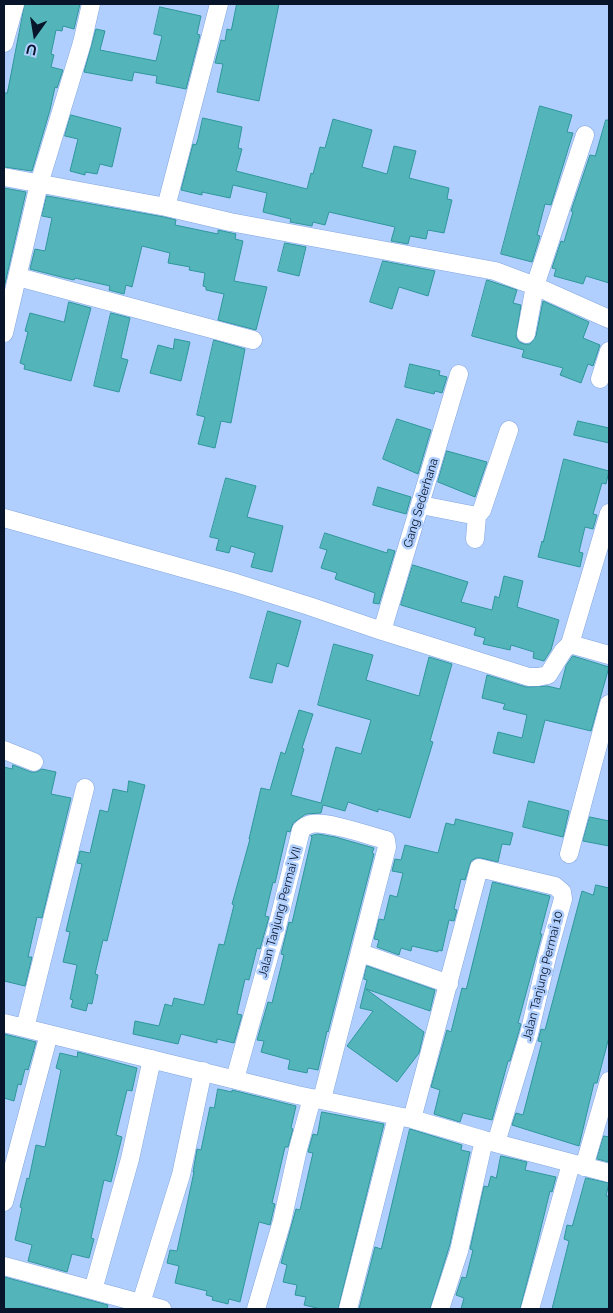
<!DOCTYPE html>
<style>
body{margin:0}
#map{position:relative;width:613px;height:1313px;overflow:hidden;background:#b1cffe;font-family:Raleway,sans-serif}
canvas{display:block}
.frame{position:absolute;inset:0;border:5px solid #071429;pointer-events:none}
.north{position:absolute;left:10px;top:10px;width:50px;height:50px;-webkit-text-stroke:4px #b1cffe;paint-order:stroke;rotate:193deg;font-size:14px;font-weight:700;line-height:20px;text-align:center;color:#071429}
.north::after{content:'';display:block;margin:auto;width:18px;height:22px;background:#071429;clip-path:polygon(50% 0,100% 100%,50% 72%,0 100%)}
</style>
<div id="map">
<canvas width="613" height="1313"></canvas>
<div class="frame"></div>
<div class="north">U</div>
</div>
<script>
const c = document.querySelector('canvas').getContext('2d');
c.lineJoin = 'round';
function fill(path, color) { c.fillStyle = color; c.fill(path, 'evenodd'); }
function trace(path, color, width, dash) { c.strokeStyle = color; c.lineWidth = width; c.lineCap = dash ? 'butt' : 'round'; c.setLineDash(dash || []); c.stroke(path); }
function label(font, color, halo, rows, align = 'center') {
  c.font = font + ' Raleway,sans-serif'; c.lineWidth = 5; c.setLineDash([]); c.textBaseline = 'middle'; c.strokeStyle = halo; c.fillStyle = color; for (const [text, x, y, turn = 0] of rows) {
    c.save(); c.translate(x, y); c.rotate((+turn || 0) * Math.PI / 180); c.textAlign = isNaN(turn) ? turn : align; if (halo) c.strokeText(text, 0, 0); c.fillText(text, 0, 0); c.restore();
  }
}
const building = new Path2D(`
 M25,4h55l-6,25 -11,-3 -1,5 -6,-1 -5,24 3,1 -3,12 12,3 -6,18 -2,-1 -5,23 -18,61 -28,-4v-74h3z
 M237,4h42l-20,97 -42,-9 6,-28 -8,-1 6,-23 4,1 2,-12 4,1z
 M160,7l41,9 -4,18 3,1 -14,54 -30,-6 1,-7 -23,-4 -2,9 -48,-9 12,-43 9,2 -5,19 56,11 6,-25 -8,-2z
 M540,106l32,9 -5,17 6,1 -22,72 -6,-1 -8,31 3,1 -8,26 -31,-8z
 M71,115l50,13 -9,39 -12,-3 -3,10 -12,-2v3l-15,-4 8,-32 -13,-3z
 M203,118l39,9 -4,21 4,1 -6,22 71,18 4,-16 2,1 7,-27 5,1 8,-29 39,11 -10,37 25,7 7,-28 22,5 -7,27 40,10 -2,11 5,1 -8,33 -16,-3 -2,9 -16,-3 -2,8 -17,-3 4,-14 -66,-15 -4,13 -12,-3 -1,4 -22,-4 1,-3 -28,-7 4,-19 -34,-8 -3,13 -28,-6v3l-21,-5 12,-46 3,1 2,-6z
 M606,120h3v163l-23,-7 -3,8 -29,-8 2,-7 -4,-1 9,-27 3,1 9,-30 -2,-1 19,-56 5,1z
 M4,188l22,4 -22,96z
 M47,196l117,21 12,3 -1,5 43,9v-4l18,4 -1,5 8,2 -9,40 33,6 -11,43 -38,-10 6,-26 -18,-4v-3l-3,-1 2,-13 -16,-3 1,-3 -22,-4 2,-10 -28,-7 -10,41 -6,-2 -2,9 -15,-4 1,-4 -35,-8 -1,2 -9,-2 -35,-9 5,-20 10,2 7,-33 -10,-2z
 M285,243l21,4 -7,29 -21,-5z
 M383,261l52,10 -7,25 -29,-9 -7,22 -22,-7z
 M487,280l30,10 -4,13 8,2 -5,32 3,5 5,2h6l6,-8 7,-35 46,21 -6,16 17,7 -7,21 -5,-2 -7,19 -21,-8 3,-7 -41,-11 2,-7 -52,-14z
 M69,302l22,6 -20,73 -47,-12 1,-4 -5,-2 8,-31 -3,-1 5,-18 34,9z
 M111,313l19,5 -9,40 7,2 -9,32 -25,-6z
 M175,339l15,3 -9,39 -31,-8 8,-28 15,4z
 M214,340l31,9 -14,74 -10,-2 -6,27 -17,-4 7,-27 -8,-2z
 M410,364l30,7 -1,4 8,2 -5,16 -7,-2 -1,3 -29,-7z
 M397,419l34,11 -13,44 -35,-15z
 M578,421l31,7v15l-35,-8z
 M447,451l40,11 -12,35 -37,-15z
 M564,459l45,12 -3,13 -4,-1 -9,31 4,1 -4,14 -8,-2 -6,25 4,1 -3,14 -42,-10 4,-16 1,1z
 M226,478l30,8 -9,31 36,9 -11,46 -21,-5 4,-14 -24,-7 -2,7 -13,-3 3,-11 -9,-2z
 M378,487l33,10 -5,17 -33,-9z
 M325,533l62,20 1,-4 7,2 -16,53 -6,-1 2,-10 -40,-14 2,-6 -16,-5 6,-18 -7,-2z
 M413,565l55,17 -7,20 31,8 3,-14 4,2 5,-22 19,5 -6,26 42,13 -8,30 -7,11 -11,-3 1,-6 -23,-7 -1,5 -27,-6 2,-6 -11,-3 2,-7 -75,-23z
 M268,611l33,10 -13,46 -11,-4 -5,20 -22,-5z
 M334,644l39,11 -7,25 53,16 10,-39 23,7 -22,77 3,1 -23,76 -32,-9v3l-30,-10 -3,9 -22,-6 -2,8 -15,1 -13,9 -3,9 -3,-1 -12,52 -2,-1 -8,34 4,1 -9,32 -3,-1 -8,32 -4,-1 -8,35 5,1 -8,28 -17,-4v4l-36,-9 -3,10 -45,-10 2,-13 24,5 6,-22 7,2 2,-8 30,7 15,-61 5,1 10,-40 -2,-1 18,-65h-1l12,-51 9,2 11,-38 4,2 14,-44 14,4 -11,34 2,1 -13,46 30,8 15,-56 25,7 10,-34 -53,-15z
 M573,656l36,11 -18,64 -46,-11 -11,43 -41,-10 5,-21 24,6 5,-23 -24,-6 2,-5 -23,-6 5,-23 39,12 21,-1 13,3 6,-23z
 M13,765l18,7h5l6,-3 14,3 -5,22 20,4 -29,120 -5,-1 -9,40h4l-7,29 -21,-5v-214l8,2z
 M129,781l16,4 -38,156 -4,-1 -8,34 3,1 -6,29 -4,-1 -2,8 -15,-4 2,-7 -3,-1 7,-34 -14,-3 7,-30 -4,-1 16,-67 -5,-1 3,-12 10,2 10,-43 8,2 5,-23 14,3z
 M529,801l40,10 -6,26 -40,-10z
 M590,817l19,4v25l-26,-5z
 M456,819l57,14 -3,12 -8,-1 -4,18 -17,-4h-5l-5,3 -6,19 -4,-1 -7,30 3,1 -3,11 -5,-1 -7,31 -4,-1v2l-26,-6 -1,5 -10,-3 -2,7 -22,-8 2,-7 -5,-1 5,-20 5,1 6,-25 7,2 6,-24 -11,-2 3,-12 6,1 4,-15 33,8 8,-30 8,2z
 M318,834l17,3 39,11 -2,5 2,1 -46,178 -1,-1 -9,39 -10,-2 -1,5 -19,-4 2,-9 -29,-8 3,-11 -7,-1 11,-38 4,1 12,-48 -3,-1 8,-32 3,1 20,-86 -1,-1z
 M493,882l57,14 -10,38h2l-24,89 3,1 -2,7 -9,30h-2l-16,59 -29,-7 -3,9 -26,-8 6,-24 -9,-3 16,-57 4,2 11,-44 4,1z
 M596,885l13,3v149l-12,46h-3l-15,63 -67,-21 4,-12 7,2 19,-73 -4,-1 3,-12 4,1 37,-139 11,4z
 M367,966l68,24 -5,21 -64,-22 58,43 -5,21 -22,29 -50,-36 26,-35 -13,-3 7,-28 -3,-1z
 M4,1034l32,8 -8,28 -3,-1 -4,16 -3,-1 -4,17 -10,-3z
 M78,1052l59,16 -5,23 -5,-1 -11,45 6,2 -11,45 -7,-2 -13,58 3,1 -5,19 -17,-4 -5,18 -39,-11 4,-16 -17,-5 7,-32 -2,-1 7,-29 2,1 7,-34 9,2 16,-77 -5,-2 4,-15 17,4z
 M218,1089l14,3v-2l64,16 -5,22 2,1 -5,18h-3l-13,56 3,1 -5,21 -11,-3 -19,80 -11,-3 -1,5 -16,-4 1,-3 -7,-2 1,-4 -32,-8 4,-17 -12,-3 3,-13 7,1 17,-79h-1l4,-23 4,1 9,-43 4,1z
 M322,1112l62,12 -46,185h-17l-17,-4 2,-8 -11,-2 2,-10 -14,-3 4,-17 -6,-2 15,-54 4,1 13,-57 -5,-1 5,-18 4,1z
 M410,1129l52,16 -1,5 9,2 -20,92 -20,65h-71l16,-62 6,2z
 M604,1136l5,1v25l-12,-3z
 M501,1156l26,6 -2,8 31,7 -4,15 -2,-1 -12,49 -18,69h-59l3,-11 -8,-3 6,-18 4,1 7,-28 -3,-1 14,-63 4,1 3,-11 5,2z
 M586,1178l23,5 -3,13h3v113h-57l17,-68 -5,-2 3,-14 5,1z
 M4,1277l104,28 -1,4h-103z`);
const minor = new Path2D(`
 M4,43l11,-39
 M4,177l162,30 64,15 265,49 40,15 74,33
 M166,207l53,-203
 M18,277l235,63
 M4,333l35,-149 43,-141 9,-39
 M526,334l9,-48 50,-151
 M600,379l9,-28
 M421,505l56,11
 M4,518l232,65 73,23 73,25 147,46h9l10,-2 15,-24 7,-7 39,11
 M475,539l2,-23 5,-6 27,-80
 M382,631l77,-257
 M570,644l39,-131
 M4,750l30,12
 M569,854l40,-150
 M361,953l88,31
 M4,1023l293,72 115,24 72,21 125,33
 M25,1028l60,-240
 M235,1079l40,-144 26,-105c3,-3 6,-5 10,-6 17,-3 56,11 75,16l1,7 -65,252
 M412,1119l67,-251 76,18 7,6 1,7 -15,54 -19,81 -33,109
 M584,1167l25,-86
 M4,1202l45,-168
 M4,1266l158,43
 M93,1290l37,-131 22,-100
 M141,1303l40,-128 22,-104
 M256,1309l26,-88 16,-72 14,-51
 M348,1309l49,-192
 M440,1309l19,-58 25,-111
 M530,1309l41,-145`);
const streetNames = [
 ["Gang Sederhana",421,503,-73],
 ["Jalan Tanjung Permai VII",280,912,-75],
 ["Jalan Tanjung Permai 10",543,976,-76]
];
fill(building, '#53b5ba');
trace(building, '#2e969b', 1);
trace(minor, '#83a6df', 19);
trace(minor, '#fff', 18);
label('12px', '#071429', '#b1cffe', streetNames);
</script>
